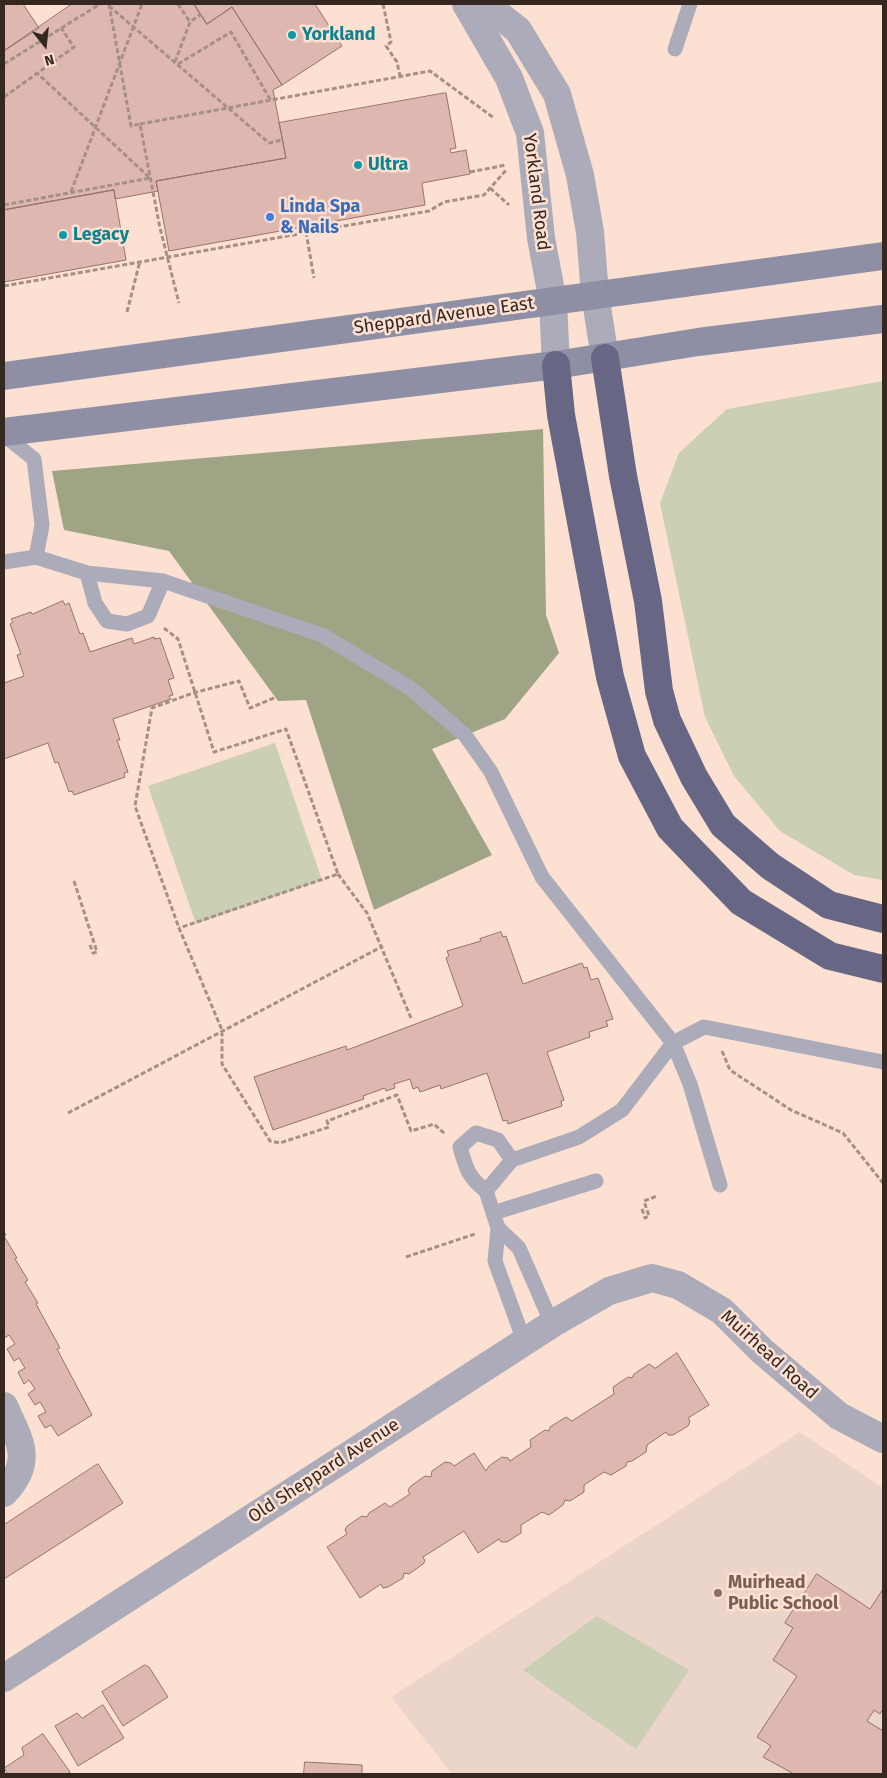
<!DOCTYPE html>
<style>
body{margin:0}
#map{position:relative;width:887px;height:1778px;overflow:hidden;background:#fce0d1;font-family:"Fira Sans",sans-serif}
canvas{display:block}
.frame{position:absolute;inset:0;border:5px solid #352821;pointer-events:none}
.north{position:absolute;left:20px;top:20px;width:50px;height:50px;-webkit-text-stroke:4px #fce0d1;paint-order:stroke;rotate:164deg;font-size:14px;font-weight:700;line-height:20px;text-align:center;color:#352821}
.north::after{content:'';display:block;margin:auto;width:18px;height:22px;background:#352821;clip-path:polygon(50% 0,100% 100%,50% 72%,0 100%)}
</style>
<div id="map">
<canvas width="887" height="1778"></canvas>
<div class="frame"></div>
<div class="north">N</div>
</div>
<script>
const c = document.querySelector('canvas').getContext('2d');
c.lineJoin = 'round';
function fill(path, color) { c.fillStyle = color; c.fill(path, 'evenodd'); }
function trace(path, color, width, dash) { c.strokeStyle = color; c.lineWidth = width; c.lineCap = dash ? 'butt' : 'round'; c.setLineDash(dash || []); c.stroke(path); }
function label(font, color, halo, rows, align = 'center') {
  c.font = font + ' "Fira Sans",sans-serif'; c.lineWidth = 5; c.setLineDash([]); c.textBaseline = 'middle'; c.strokeStyle = halo; c.fillStyle = color; for (const [text, x, y, turn = 0] of rows) {
    c.save(); c.translate(x, y); c.rotate((+turn || 0) * Math.PI / 180); c.textAlign = isNaN(turn) ? turn : align; if (halo) c.strokeText(text, 0, 0); c.fillText(text, 0, 0); c.restore();
  }
}
const education = new Path2D(`
 M800,1432l83,56v286h-431l-61,-77z`);
const green = new Path2D(`
 M883,381v499l-29,-5 -74,-44 -46,-55 -29,-59 -45,-214 19,-50 48,-44z
 M275,743l47,137 -126,44 -48,-138z
 M597,1616l92,54 -53,79 -113,-79z`);
const forest = new Path2D(`
 M543,429l3,186 13,38 -54,66 -73,30 60,106 -118,55 -68,-210 -28,1 -109,-150 -105,-21 -12,-59z`);
const building = new Path2D(`
 M4,4h19l16,24 -35,23z
 M72,4h122l13,20 25,-17 50,78 -9,5 13,68 -130,23 2,10 -43,8 -1,-9 -110,20v-159z
 M194,4h121l27,42 -60,39 -50,-78 -25,17z
 M446,93l10,55 -6,1 1,4 15,-3 4,24 -48,9 3,22 -256,46 -13,-70 130,-23 -7,-35z
 M114,190l12,70 -122,22v-72z
 M63,601l2,4 4,-2 11,31 3,-1 7,19 42,-14 2,6 20,-7v2l6,-1 14,40 -6,2 5,15 -4,1 2,3 -58,20 7,21h-3l11,32 -4,1 1,4 -51,18 -2,-4 -3,1 -11,-30 -3,1 -7,-20 -44,16v-76l20,-7 -7,-21 4,-1 -11,-30 3,-2 -2,-3 20,-7 1,2z
 M501,932l2,5 3,-1 17,48 59,-21 2,5 3,-1 4,13 7,-2 15,41 -7,2 2,5 -19,6 1,5 -43,15 17,48 -3,1 1,5 -54,18 -1,-4 -4,1 -16,-48 -46,16 -1,-4 -20,7 -2,-5 -5,2 -3,-10 -16,5 1,4 -9,3 -1,-3 -22,8 1,3 -91,31 -19,-53 92,-31 1,4 116,-44 -17,-48 3,-2 -2,-5 34,-10 -1,-2z
 M4,1232l2,3 -2,1 13,22 -2,1 13,21 -3,2 13,21 -2,1 24,44 -3,1 35,66 -34,21 -7,-11 -6,3 -7,-12 8,-4 -6,-10 -5,3 -7,-11 7,-5 -6,-9 -5,4 -6,-12 7,-4 -6,-10 -5,3 -7,-12 8,-5 -6,-9 -5,3z
 M677,1353l32,52 -21,13 2,3 -2,5 -15,9h-5l-2,-3 -19,13 -1,7 -14,9 -5,1 -1,4 -15,9 -7,-3 -20,13v7l-14,9 -5,-1 -2,5 -14,10 -7,-3 -21,13v8l-14,9h-6l-2,-3 -21,14 -14,-22 -41,26 2,4 -2,3 -14,10 -5,-1 -1,5 -15,9 -5,1 -2,-4 -21,14 -33,-51 20,-13 -2,-4 2,-4 15,-10 5,1 2,-4 16,-10 5,4 20,-13 -2,-4 3,-4 14,-10 6,1 1,-6 13,-9 6,1 3,3 20,-13 12,18 3,-5 13,-9 6,1 2,3 21,-14 -1,-7 15,-10 4,1 1,-4 16,-10 6,4 42,-27 -1,-7 15,-10 4,1 2,-4 15,-10 6,4z
 M98,1464l25,39 -119,76v-54z
 M817,1574l53,35 13,-20v120l-3,5 -6,-4 -7,11 16,10v43h-89l-31,-17 8,-11 -14,-9 40,-61 -24,-16 20,-32 -8,-5z
 M145,1665l4,2 19,30 -45,29 -21,-34z
 M103,1705l21,33 -46,28 -23,-40 22,-13 5,5z
 M43,1734l27,38 -3,2h-59l-4,-6 20,-13 -2,-7z
 M305,1762l57,3v9h-58z`);
const path = new Path2D(`
 M109,4l22,122 9,-2 20,104 19,75
 M178,4l12,18
 M383,4l8,38 -5,4 11,16 3,14
 M109,6l160,137 13,-3
 M175,62l15,-40 11,-8
 M4,64l96,-60
 M178,64l53,-32 40,69
 M4,97l70,-50 -13,-19
 M140,124l290,-53 64,47
 M470,172l36,-7
 M490,188l19,17
 M71,192l71,-188
 M4,205l146,-27 -113,-105
 M306,232l8,46
 M4,286l425,-75 15,-9 40,-7 23,-26
 M127,312l13,-51
 M164,628l14,11 36,113 72,-23 52,145 -159,54
 M274,698l-24,10 -11,-27 -46,12 -41,15 -17,98 44,122 43,102v34l48,77 10,2 49,-16 -2,-6 70,-26 14,36 23,-7 11,10
 M338,874l29,39 44,105
 M74,881l23,71 -4,1 -3,-8
 M722,1051l8,19 61,40 52,23 40,50
 M68,1113l315,-167
 M642,1209l3,9 4,-2 -5,-15 13,-5
 M406,1257l69,-23`);
const service = new Path2D(`
 M675,49l15,-45
 M4,435l30,24 8,66 -6,32
 M4,562l32,-5 51,16 76,8 -15,35 -21,8 -20,-3 -12,-18 -8,-30
 M163,581l159,54 88,53 55,47 26,37 51,105 131,166 17,41 30,101
 M486,1191c-18,-14 -20,-23 -26,-44l16,-14 22,7 14,20
 M493,1213l103,-32
 M498,1228l21,20 33,76
 M524,1341l-29,-80 3,-33 -12,-37 26,-31 67,-23 43,-27 51,-67 31,-16 179,35`);
const minor = new Path2D(`
 M466,4l43,74 21,55 11,105 12,64 3,63
 M485,4l33,26 39,64 23,81 10,57 5,62 10,64
 M4,1406c15,34 31,54 0,87
 M4,1678l548,-354 57,-33 43,-13 26,7 44,26 40,40 77,65 44,23`);
const secondary = new Path2D(`
 M4,376l879,-120
 M4,432l552,-67 142,-23 185,-23`);
const motorway = new Path2D(`
 M605,358l18,118 25,125 11,90 8,29 27,57 29,48 47,41 59,39 54,14
 M556,365l5,50 49,262 22,79 38,72 71,74 89,54 53,13`);
const markers = [
 [292,35,5,"#0f9aa8"],
 [358,165,5,"#0f9aa8"],
 [270,217,5,"#3f7fe0"],
 [63,235,5,"#0f9aa8"],
 [718,1593,5,"#8d6e63"]
];
const cultureNames = [
 ["Yorkland",302,35],
 ["Ultra",368,165],
 ["Legacy",73,235]
];
const streetNames = [
 ["Yorkland Road",536,192,83],
 ["Sheppard Avenue East",444,316,-8],
 ["Muirhead Road",769,1355,42],
 ["Old Sheppard Avenue",324,1471,-33]
];
const shopNames = [
 ["Linda Spa",280,207],
 ["& Nails",280,228]
];
const educationNames = [
 ["Muirhead",728,1583],
 ["Public School",728,1604]
];
fill(education, '#ebd4ca');
fill(green, '#cbcfb4');
fill(forest, '#9fa485');
fill(building, '#dfb7b1');
trace(building, '#97726d', 1);
trace(path, '#a69085', 3, [5, 2.5]);
trace(service, '#ababba', 15);
trace(minor, '#ababba', 28);
trace(secondary, '#8e8ea4', 28);
trace(motorway, '#676785', 28);
for (const [x, y, r, color] of markers) { const dot = new Path2D(); dot.arc(x, y, r, 0, 2 * Math.PI); c.fillStyle = color; c.fill(dot); trace(dot, '#fce0d1', 2); }
label('bold 18px', '#0d838f', '#fce0d1', cultureNames, 'left');
label('18px', '#352821', '#fce0d1', streetNames);
label('bold 18px', '#366cbe', '#fce0d1', shopNames, 'left');
label('bold 18px', '#785e54', '#fce0d1', educationNames, 'left');
</script>
